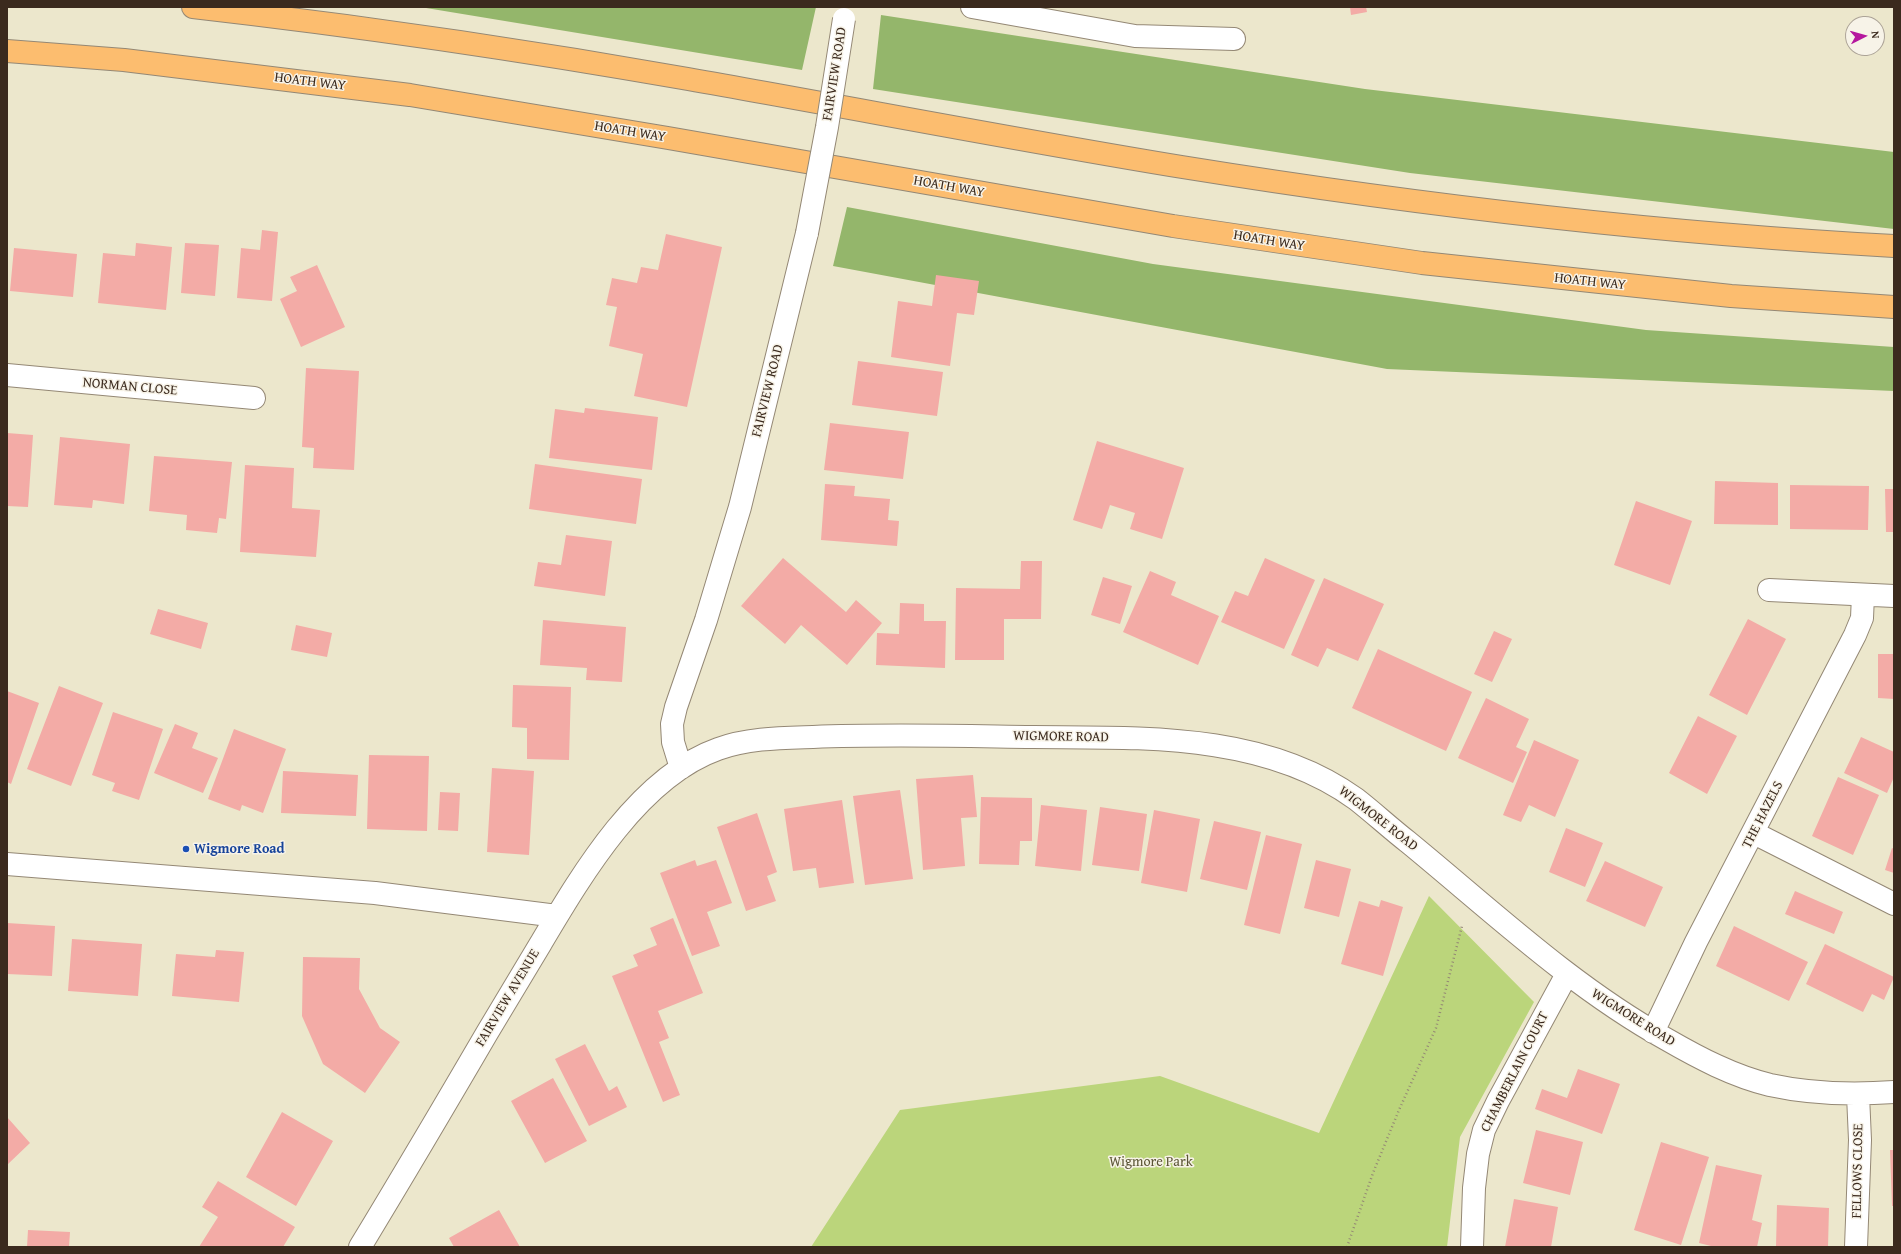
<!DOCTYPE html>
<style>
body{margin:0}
#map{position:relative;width:1901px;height:1254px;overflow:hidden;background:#ece7cc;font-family:"Gentium Book Plus",serif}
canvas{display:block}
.frame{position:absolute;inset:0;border:8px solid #3b2a1e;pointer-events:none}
.north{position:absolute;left:1845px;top:16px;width:40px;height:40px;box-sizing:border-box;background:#f7f3e8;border:1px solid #aca397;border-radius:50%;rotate:84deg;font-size:11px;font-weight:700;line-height:16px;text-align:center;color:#3b2a1e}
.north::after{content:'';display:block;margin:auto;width:14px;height:18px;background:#b5179e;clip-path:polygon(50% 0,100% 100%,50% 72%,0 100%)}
</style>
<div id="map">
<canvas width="1901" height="1254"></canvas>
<div class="frame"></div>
<div class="north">N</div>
</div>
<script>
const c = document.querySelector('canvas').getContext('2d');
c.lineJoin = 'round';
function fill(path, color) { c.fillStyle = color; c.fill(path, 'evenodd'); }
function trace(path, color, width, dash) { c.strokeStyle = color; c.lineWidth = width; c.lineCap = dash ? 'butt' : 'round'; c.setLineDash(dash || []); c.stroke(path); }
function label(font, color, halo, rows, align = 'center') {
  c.font = font + ' "Gentium Book Plus",serif'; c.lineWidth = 3; c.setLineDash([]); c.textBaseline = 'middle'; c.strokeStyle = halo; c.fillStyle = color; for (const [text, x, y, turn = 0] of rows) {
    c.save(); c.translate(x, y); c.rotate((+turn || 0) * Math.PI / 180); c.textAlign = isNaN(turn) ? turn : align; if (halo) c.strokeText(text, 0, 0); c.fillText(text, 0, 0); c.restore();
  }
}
const green = new Path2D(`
 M1429,896l105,106 -74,135 -13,110h-636l89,-137 260,-34 159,57z`);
const forest = new Path2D(`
 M420,7h396l-14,63z
 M881,15l484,74 529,63v77l-484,-56 -537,-84z
 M847,207l306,57 493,66 248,17v44l-507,-22 -554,-103z`);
const building = new Path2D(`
 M1350,7h16l1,5 -16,3z
 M262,230l16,2 -6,69 -35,-3 4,-50 19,2z
 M666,234l56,13 -35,160 -53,-11 9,-42 -34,-8 8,-39 -11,-2 6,-27 25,5 4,-16 17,3z
 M136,243l36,4 -6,63 -68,-7 5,-50 32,3z
 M185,243l34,2 -4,51 -34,-3z
 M14,248l63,6 -4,43 -63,-6z
 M317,265l28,62 -44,20 -21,-48 17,-8 -7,-14z
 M936,275l43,6 -5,34 -17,-2 -7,53 -59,-9 7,-56 34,5z
 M858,361l85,11 -6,44 -85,-11z
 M306,368l53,3 -5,99 -41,-2 1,-20 -12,-1z
 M585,408l73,9 -6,53 -103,-12 6,-49 29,4z
 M830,423l79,9 -6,47 -79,-9z
 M7,433l26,2 -5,72 -21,-1z
 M60,437l70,7 -6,60 -31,-4 -1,8 -38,-3z
 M1097,441l87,27 -22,71 -32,-10 5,-16 -25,-8 -8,24 -29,-9z
 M154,456l78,6 -6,57 -7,-1 -2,15 -31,-3 1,-15 -38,-4z
 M535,464l107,15 -6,45 -107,-15z
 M245,465l49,3 -2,40 28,2 -4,47 -76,-5z
 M1715,481l63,2v42l-64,-1z
 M825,484l30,2 -1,10 36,3 -2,21 11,1 -2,25 -76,-6z
 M1790,485l79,1 -1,44 -78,-1z
 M1885,489h9v43h-8z
 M1636,501l56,20 -22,64 -56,-20z
 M566,535l46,6 -7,55 -71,-10 4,-24 23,3z
 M783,558l63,54 10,-12 26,23 -35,42 -46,-40 -16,19 -44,-38z
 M1265,558l50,22 -31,69 -63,-27 14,-31 13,5z
 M1021,561h21l-1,58h-37v41h-49l1,-72 64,1z
 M1150,571l26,11 -5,13 48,21 -21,49 -75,-33z
 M1103,577l29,9 -12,38 -29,-9z
 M1324,578l60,26 -26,57 -31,-13 -9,19 -27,-12z
 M900,603l24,1v17h22l-1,47 -69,-3 1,-32 22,1z
 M158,609l50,14 -7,26 -51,-15z
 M1748,619l38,20 -39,76 -38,-20z
 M543,620l83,7 -4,55 -36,-2 1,-12 -47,-3z
 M296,625l36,8 -5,24 -36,-7z
 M1494,631l18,8 -20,43 -18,-8z
 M1378,649l94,43 -26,59 -94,-43z
 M1878,654h16v45l-16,-1z
 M513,685l58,2 -2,73 -42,-1v-31l-15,-1z
 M59,686l44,17 -32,83 -44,-17z
 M7,691l32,12 -28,81 -4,-2z
 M1486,698l43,21 -13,28 11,5 -14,31 -55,-25z
 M113,712l50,17 -24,71 -27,-9 3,-8 -23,-8z
 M1698,716l39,20 -30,58 -38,-21z
 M175,724l23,9 -6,15 26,10 -15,35 -49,-20z
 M234,729l52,20 -23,64 -21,-8 -2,6 -32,-12z
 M1861,737l33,15v25l-7,16 -43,-20z
 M1534,740l45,20 -24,57 -26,-12 -8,17 -18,-7z
 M369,755l60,1 -2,75 -60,-2z
 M492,768l42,3 -5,84 -42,-3z
 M283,771l75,4 -2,41 -75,-3z
 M973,775l4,42 -16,1 4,48 -42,4 -7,-91z
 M1838,777l41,18 -26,60 -41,-19z
 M900,790l13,89 -48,6 -12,-89z
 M440,792l20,1 -2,38 -20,-1z
 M981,797l51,1v43h-12l-1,24 -40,-1z
 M842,800l12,83 -35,5 -3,-20 -23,3 -9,-62z
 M1041,805l46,5 -6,61 -46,-5z
 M1100,807l47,7 -8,57 -47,-6z
 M1154,810l46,9 -13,73 -46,-9z
 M757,813l20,59 -10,4 9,25 -30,10 -29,-84z
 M1214,821l47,11 -14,58 -47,-11z
 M1566,828l37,15 -18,44 -36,-15z
 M1266,835l36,9 -22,90 -36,-9z
 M1892,848l2,1v24l-9,-3z
 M695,860l2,6 19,-6 16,43 -25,9 13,34 -28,10 -32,-83z
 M1316,860l35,9 -12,48 -35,-9z
 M1605,861l58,26 -18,40 -59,-26z
 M1795,891l48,21 -9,22 -49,-20z
 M1381,900l22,7 -20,69 -42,-12 18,-63 20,6z
 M673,918l30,75 -45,18 11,27 -10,4 21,53 -17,7 -51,-126 26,-10 -5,-11 24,-10 -7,-17z
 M7,923l48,3 -3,50 -45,-2z
 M1734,926l74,36 -19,39 -73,-35z
 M72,939l70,5 -4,52 -70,-5z
 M1825,944l69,33 -10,23 -12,-6 -9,18 -57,-28z
 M216,950l28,2 -5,50 -67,-6 4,-42 39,3z
 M303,957l57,1 -1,31 21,39 20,14 -35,51 -42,-29 -21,-48z
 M585,1044l24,47 8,-5 10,21 -38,19 -34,-67z
 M1578,1069l42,15 -18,50 -67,-25 7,-20 25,9z
 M553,1078l34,63 -42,22 -34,-62z
 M282,1112l51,29 -37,65 -50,-29z
 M7,1117l23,26 -23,22z
 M1536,1130l47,12 -13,53 -47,-12z
 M1661,1142l48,15 -28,88 -47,-15z
 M1890,1150h4v56h-2z
 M1716,1165l46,10 -10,45 10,3 -5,24h-42l-16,-4z
 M218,1181l77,46 -12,20h-84l19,-30 -16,-10z
 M1514,1199l44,8 -7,40h-46z
 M1777,1205l52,3 -1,39h-52z
 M499,1210l21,37h-66l-5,-9z
 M28,1230l42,2 -1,15h-42z`);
const path = new Path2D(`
 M1347,1247l26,-74 26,-63 37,-82 26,-102`);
const minor = new Path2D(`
 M972,7l163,29 99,3
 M7,375l247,23
 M1769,590l125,6
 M681,768l-8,-26 -1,-18 4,-17 30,-87 34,-113 67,-274
 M1754,833l140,71
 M7,864l368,29 182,23
 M1653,1032l43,-90 159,-307 7,-17 1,-23
 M360,1247c43,-71 85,-142 127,-214 18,-30 36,-60 54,-90 41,-69 98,-166 177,-194 30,-11 64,-11 95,-12 73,-3 147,-1 220,0 108,1 231,-5 323,62 18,14 34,29 52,43 83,68 163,144 258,197 33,19 67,37 104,46 41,9 82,10 124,7
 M1472,1247l2,-59 4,-34 6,-24 14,-29 69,-127
 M1856,1247l4,-107 -2,-45`);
const major = new Path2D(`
 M193,7c166,19 331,43 495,72 165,29 329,61 494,88 236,38 473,66 712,79
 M7,51l117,9 286,35 258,43 505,88 249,37 309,33 163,11`);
const minorBridge = new Path2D(`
 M807,233l20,-106 17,-108`);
const markers = [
 [186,849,4,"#1a4fb4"]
];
const streetNames = [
 ["FAIRVIEW ROAD",835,74,-81],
 ["HOATH WAY",310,82,7],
 ["HOATH WAY",630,132,9],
 ["HOATH WAY",949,187,10],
 ["HOATH WAY",1269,241,9],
 ["HOATH WAY",1590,282,6],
 ["NORMAN CLOSE",130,387,5],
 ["FAIRVIEW ROAD",768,391,-76],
 ["WIGMORE ROAD",1061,737,1],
 ["THE HAZELS",1763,815,-63],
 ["WIGMORE ROAD",1378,819,38],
 ["FAIRVIEW AVENUE",508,998,-59],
 ["WIGMORE ROAD",1633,1018,32],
 ["CHAMBERLAIN COURT",1515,1072,-63],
 ["FELLOWS CLOSE",1858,1171,-89]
];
const transitNames = [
 ["Wigmore Road",194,849]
];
const parkNames = [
 ["Wigmore Park",1151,1162]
];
fill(green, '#bbd57b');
fill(forest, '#94b66b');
fill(building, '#f3aba6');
trace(minor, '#948875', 24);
trace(major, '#948875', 24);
trace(path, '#948875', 2.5, [1, 3]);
trace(minor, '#fff', 22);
trace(major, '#fcbd6f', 22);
trace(minorBridge, '#948875', 24, []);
trace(minorBridge, '#fff', 22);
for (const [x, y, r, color] of markers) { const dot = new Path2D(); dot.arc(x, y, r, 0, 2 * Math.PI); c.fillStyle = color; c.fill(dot); trace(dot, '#f7f3e8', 1.5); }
label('14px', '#3b2a1e', '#f7f3e8', streetNames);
label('bold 14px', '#164399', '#f7f3e8', transitNames, 'left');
label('14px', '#5b5535', '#f7f3e8', parkNames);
</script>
